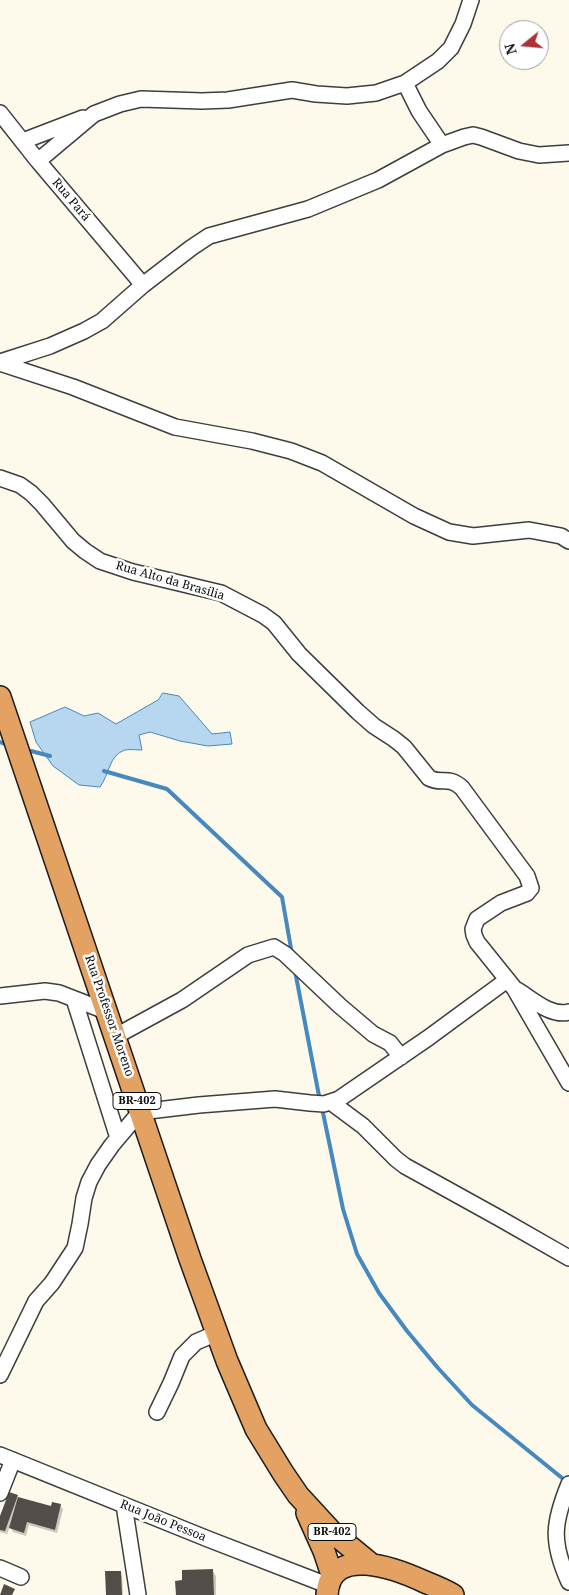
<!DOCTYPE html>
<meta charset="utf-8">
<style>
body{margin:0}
#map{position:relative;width:569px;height:1595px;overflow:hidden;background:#fdfaeb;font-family:"Noto Serif",serif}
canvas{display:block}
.north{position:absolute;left:499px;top:20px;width:50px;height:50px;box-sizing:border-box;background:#fff;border:1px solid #9d9d9d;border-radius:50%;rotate:253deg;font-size:14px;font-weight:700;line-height:20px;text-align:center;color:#0b0b0b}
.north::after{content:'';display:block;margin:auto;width:18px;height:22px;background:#ab3335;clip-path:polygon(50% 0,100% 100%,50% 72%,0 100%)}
</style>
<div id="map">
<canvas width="569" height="1595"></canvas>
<div class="north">N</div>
</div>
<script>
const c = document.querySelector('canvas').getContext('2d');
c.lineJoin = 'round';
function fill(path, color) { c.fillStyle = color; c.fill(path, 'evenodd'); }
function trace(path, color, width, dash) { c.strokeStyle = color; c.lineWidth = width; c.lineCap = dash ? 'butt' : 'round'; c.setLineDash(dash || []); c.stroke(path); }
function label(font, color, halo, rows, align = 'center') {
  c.font = font + ' "Noto Serif",serif'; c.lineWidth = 5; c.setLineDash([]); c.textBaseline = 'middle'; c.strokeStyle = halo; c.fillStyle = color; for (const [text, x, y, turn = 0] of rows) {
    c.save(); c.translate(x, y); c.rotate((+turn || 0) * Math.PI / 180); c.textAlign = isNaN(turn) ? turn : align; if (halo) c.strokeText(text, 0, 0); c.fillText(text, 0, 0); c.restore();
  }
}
const water = new Path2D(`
 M163,693l16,3 33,38 18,-2 2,12 -24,2 -28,-5 -30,-9 -11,3 3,15c-5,0 -12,-1 -17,0 -16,5 -16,25 -25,37l-21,-2 -26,-19 -17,-24 -6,-20 35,-15 19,9 14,-3 18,11 42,-24z`);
const shadow = new Path2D(`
 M17,1496l1,2 34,9 8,-2 3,4 -6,24 -28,-8 -3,11 -13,-4 -3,-6 -3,8 -7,-2v-12z
 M212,1570l4,6v19h-39l7,-13z
 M120,1572l2,4 1,19h-16z`);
const stream = new Path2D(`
 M0,742l5,2
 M31,751l19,5
 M104,771l63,18 115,108 10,57
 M295,971l25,130
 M322,1108l21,101 14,45 22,39 28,38 31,37 34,37 95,77`);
const building = new Path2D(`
 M9,1492l9,3 -13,36 -5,-1v-14z
 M18,1497l33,9 1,-4 9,2 -6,26 -28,-8 -3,11 -15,-5z
 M213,1569l1,26h-38l-1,-14 7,-1v-10z
 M105,1571h16l1,24h-16z
 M4,1584l11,5 -3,6h-12z`);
const minor = new Path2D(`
 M405,83l14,28 23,34
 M0,113l38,48 105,124
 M23,141l60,-23
 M38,161l56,-47 26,-10 21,-5 61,2 26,-1 64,-10 24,4 31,2 29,-3 29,-10 33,-22 13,-13 12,-24 8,-24
 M0,362l50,-16 34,-15 18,-10 41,-36 48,-37 18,-12 99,-27 70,-29 64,-35 22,-8 9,-2 8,2 38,14 20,4 30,-2
 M0,363l73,24 102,40 77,14 39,10 31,12 92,53 35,16 24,4 56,-6 32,6 8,5
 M0,478l20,7 11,8 11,11 31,37 12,10 15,10 33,11 88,21 42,22 11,8 25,31 59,58 16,14 20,13 10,8 25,31c13,7 19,-3 33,10l65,88 4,12 -4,5 -26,10 -24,16 -4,10 1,6 3,7 37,46 55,95
 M517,990c15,9 34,27 52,22
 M0,996l45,-5 14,2 49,19
 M74,999l44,139
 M116,1036l66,-36 66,-45 26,-8 11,7 55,52 33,28 17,9 11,14
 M332,1103l31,23 33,33 9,7 94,52 70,40
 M0,1375l36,-74 16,-18 23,-35 5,-24 4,-26 5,-16 9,-17 14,-20 28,-33 59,-7 76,-6 35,4 14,1 15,-5 89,-61 79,-58
 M157,1412l14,-29 11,-27 14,-14 21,-9
 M0,1455l208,84 119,46
 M569,1484c-16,39 -18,58 0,98
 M0,1493l13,-33
 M124,1505l14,90
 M0,1568l21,9`);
const highway = new Path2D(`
 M0,697l190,562 37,102 29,68 27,44 15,22 34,37 39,32
 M307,1513l17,38 8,24
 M327,1595c3,-52 70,-26 98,-13 10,4 20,8 28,13`);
const shields = [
 [137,1101,48],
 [332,1532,48]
];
const shieldNames = [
 ["BR-402",137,1101],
 ["BR-402",332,1532]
];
const streetNames = [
 ["Rua Pará",71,200,50],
 ["Rua Alto da Brasília",170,581,16],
 ["Rua Professor Moreno",109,1016,71],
 ["Rua João Pessoa",163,1521,22]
];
fill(water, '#b6d7ef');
trace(water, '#4589bd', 1);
fill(shadow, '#0003');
trace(stream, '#4589bd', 4);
fill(building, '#524d49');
trace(minor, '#3e3e3e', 18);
trace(highway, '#1c1c1c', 24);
trace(minor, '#fff', 15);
trace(highway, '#e4a262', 21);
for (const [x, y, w] of shields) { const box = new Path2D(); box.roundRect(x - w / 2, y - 8.5, w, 17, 4); c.fillStyle = '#fff'; c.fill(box); trace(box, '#0b0b0b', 1); }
label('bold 11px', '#0b0b0b', null, shieldNames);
label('12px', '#0b0b0b', '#fff', streetNames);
</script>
